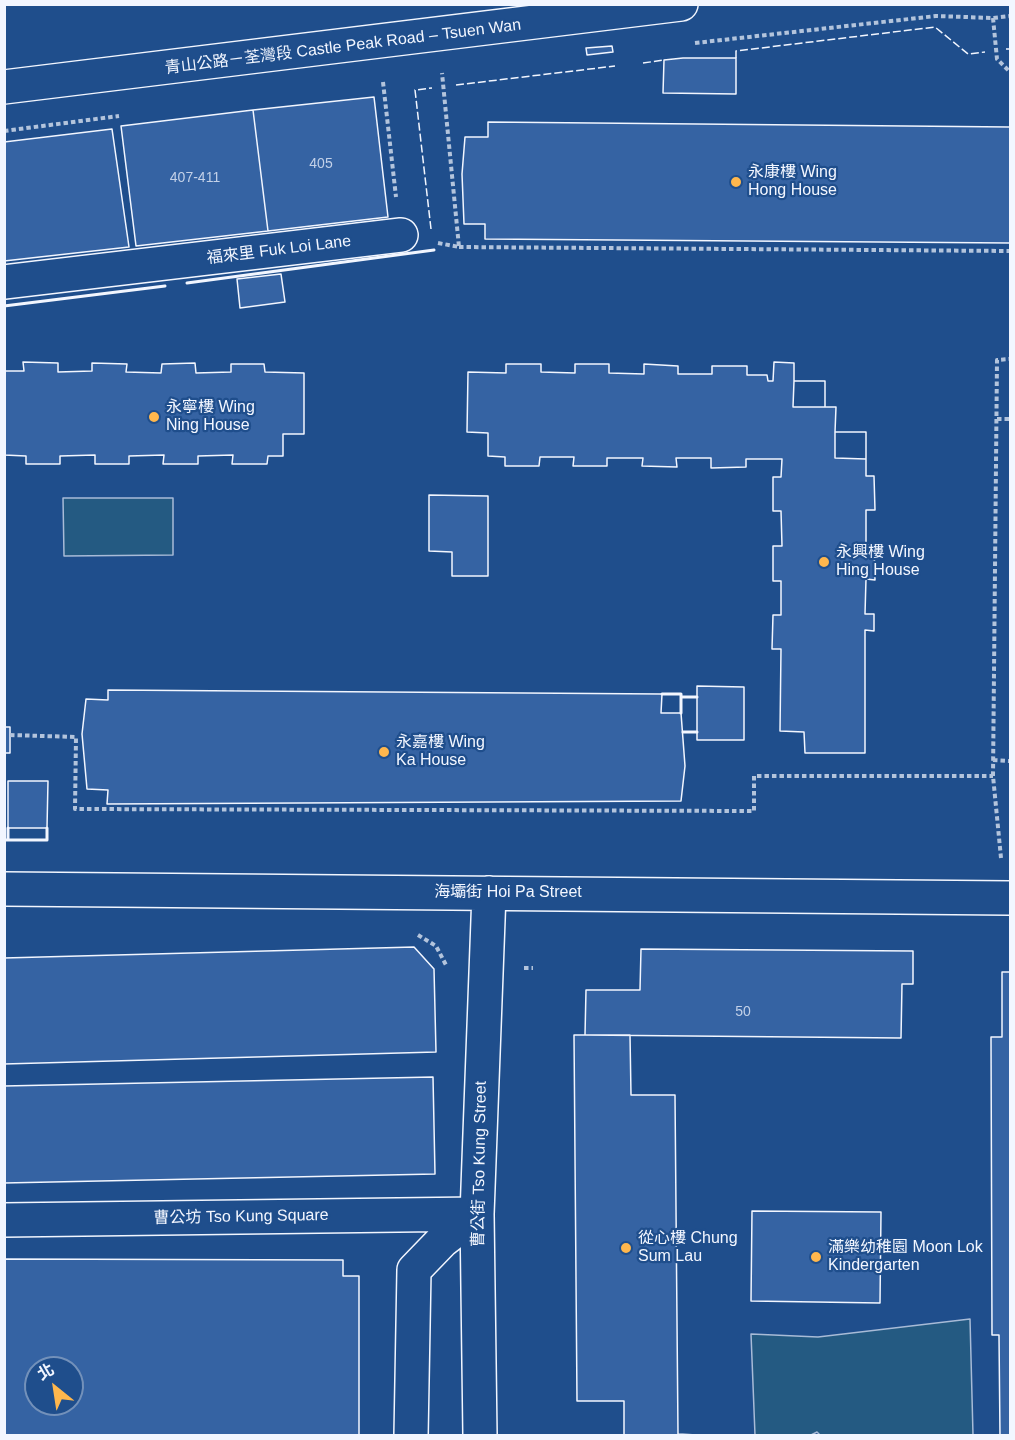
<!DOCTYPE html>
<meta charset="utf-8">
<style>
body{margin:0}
#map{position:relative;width:1015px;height:1440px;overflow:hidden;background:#1f4e8c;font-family:Arial,"Noto Sans TC",sans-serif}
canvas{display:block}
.frame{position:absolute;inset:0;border:6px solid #f2f6ff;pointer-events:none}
.north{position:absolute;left:24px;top:1356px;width:60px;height:60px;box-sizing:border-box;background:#1f4e8c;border:2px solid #7391ba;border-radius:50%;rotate:330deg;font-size:16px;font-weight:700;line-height:24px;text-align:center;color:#f2f6ff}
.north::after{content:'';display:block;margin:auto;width:21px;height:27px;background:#ffb74d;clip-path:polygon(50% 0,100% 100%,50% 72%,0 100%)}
</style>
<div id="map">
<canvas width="1015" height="1440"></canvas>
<div class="frame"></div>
<div class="north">北</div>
</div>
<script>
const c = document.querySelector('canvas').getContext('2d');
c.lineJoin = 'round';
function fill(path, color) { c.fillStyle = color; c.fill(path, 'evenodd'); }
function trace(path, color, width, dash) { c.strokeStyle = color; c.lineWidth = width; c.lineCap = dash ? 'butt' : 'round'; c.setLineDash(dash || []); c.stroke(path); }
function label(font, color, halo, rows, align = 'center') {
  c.font = font + ' Arial,"Noto Sans TC",sans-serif'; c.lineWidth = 4.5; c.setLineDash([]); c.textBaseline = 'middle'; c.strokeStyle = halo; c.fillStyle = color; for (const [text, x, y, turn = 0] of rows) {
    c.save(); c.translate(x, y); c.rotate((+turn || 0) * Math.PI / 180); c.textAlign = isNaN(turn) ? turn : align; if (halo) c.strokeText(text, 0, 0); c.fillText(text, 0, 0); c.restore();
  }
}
const green = new Path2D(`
 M63,498h110v57l-109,1z
 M970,1319l3,116 -152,1 -4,-4 -6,3h-56l-4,-101 67,3z`);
const building = new Path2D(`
 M612,46l1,6 -26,3 -1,-7z
 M683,58h53v36l-73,-1 1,-33z
 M374,97l14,120 -120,14 -15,-121z
 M253,110l15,121 -132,15 -15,-120z
 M488,122l522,5v116l-525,-4v-15h-21l-2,-50 3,-37h23z
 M112,129l17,118 -125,14v-119z
 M281,274l4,28 -45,6 -3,-29z
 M23,362l35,1v9l34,-1v-8l35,1 -1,8 35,1 1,-9 33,-1 1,10 35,-1v-8h33l1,8 39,1v61h-21v22h-15l-1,8h-35l1,-9 -35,1v8h-35l1,-9 -35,1v8h-34v-9l-35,1v8h-34v-8l-22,-1v-84h20z
 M774,362l20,1v18h31v26h11l-1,25h31v44h8l1,34h-9v35h8l1,35 -9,-1 -1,35h9v17l-9,-1v123h-60l-1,-21 -24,-1 1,-82h-9l1,-34h8v-34h-8v-35h9l-1,-35h-8v-34h8l1,-18h-36v8l-35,1v-10h-35l1,9 -35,-1 1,-8h-36v8h-34l1,-9h-34l-1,9h-34v-9l-17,-1v-23l-21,-1 1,-60 38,1v-9h35v8l34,1v-9h34v9l35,1v-10l34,2v8h34v-8h35v9h20l1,6h5z
 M794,381h31v26h-32z
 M835,432h31v27l-31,-1z
 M429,495l59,1v80h-36v-24l-23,-1z
 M697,686l47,1v53h-47z
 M108,690l554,4 -1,19h20l4,53 -4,35 -574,3 1,-14 -21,-1 -5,-55 4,-35 22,1z
 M4,727h6v26h-6z
 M8,781h40l-1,47h-39z
 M414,947l20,22 2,83 -432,12v-106z
 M641,949l272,2v33h-11l-1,54 -316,-3 1,-45h54z
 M1002,972h8v464h-10l-1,-101h-7l-1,-298h11z
 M574,1035h56l1,60h44l3,339 38,2h-92v-35h-47z
 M433,1077l2,97 -431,9v-97z
 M752,1211l129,1 -1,91 -129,-2z
 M4,1259l339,1v16h16v160h-355zM36,1368h36v36h-36z`);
const path = new Path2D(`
 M993,18l4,41 13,13
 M695,43l241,-27 57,2 17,-2
 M383,82l13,115
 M4,131l115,-15
 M438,243l21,4 -17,-174
 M459,247l551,4
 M997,419h13
 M10,735l66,2 -1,72 679,2v-35h239
 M993,760l17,1
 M1001,858l-8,-82 4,-416 13,-1
 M418,935l18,11 10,19
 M524,968h9`);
const minor = new Path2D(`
 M4,282l397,-47
 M4,889l1006,9
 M4,1220l473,-6
 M411,1436l3,-166 28,-29 35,-27
 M480,1436l-3,-222 12,-321`);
const major = new Path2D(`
 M4,87l677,-83`);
const fence = new Path2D(`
 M1006,49h4
 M736,58v-7l199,-24 33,27 17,-2
 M643,63l21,-3
 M456,85l159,-19
 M431,229l-16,-139 17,-2`);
const wall = new Path2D(`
 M187,283l247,-33
 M4,306l161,-20
 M662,694h19v3
 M681,713v-16h16
 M683,732h14
 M4,840h43v-12
 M8,840v-12`);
const markers = [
 [736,182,6,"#ffb74d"],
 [154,417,6,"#ffb74d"],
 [824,562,6,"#ffb74d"],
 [384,752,6,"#ffb74d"],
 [626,1248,6,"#ffb74d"],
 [816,1257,6,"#ffb74d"]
];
const numberNames = [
 ["405",321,164],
 ["407-411",195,178],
 ["50",743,1012]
];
const streetNames = [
 ["青山公路－荃灣段 Castle Peak Road – Tsuen Wan",343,47,-7],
 ["福來里 Fuk Loi Lane",279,250,-7],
 ["海壩街 Hoi Pa Street",508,893],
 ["曹公街 Tso Kung Street",480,1164,-89],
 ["曹公坊 Tso Kung Square",241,1217,-1]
];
const poiNames = [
 ["永康樓 Wing",748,173],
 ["Hong House",748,191],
 ["永寧樓 Wing",166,408],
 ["Ning House",166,426],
 ["永興樓 Wing",836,553],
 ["Hing House",836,571],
 ["永嘉樓 Wing",396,743],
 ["Ka House",396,761],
 ["從心樓 Chung",638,1239],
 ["Sum Lau",638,1257],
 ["滿樂幼稚園 Moon Lok",828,1248],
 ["Kindergarten",828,1266]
];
fill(green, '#245a82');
trace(green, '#a8bbd7', 1.5);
fill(building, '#3563a3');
trace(building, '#f2f6ff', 1.5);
trace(minor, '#f2f6ff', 36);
trace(major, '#f2f6ff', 36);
trace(path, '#b3c4dc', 4, [4.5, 3]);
trace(minor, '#1f4e8c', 33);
trace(major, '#1f4e8c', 33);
trace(fence, '#f2f6ff', 1.5, [8, 3]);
trace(wall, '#f2f6ff', 3);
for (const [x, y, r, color] of markers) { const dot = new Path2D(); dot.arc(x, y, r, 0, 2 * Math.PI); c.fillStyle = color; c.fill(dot); trace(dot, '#1f4e8c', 2); }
label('14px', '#c3d1e8', null, numberNames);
label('16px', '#f2f6ff', '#1f4e8c', streetNames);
label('16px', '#f2f6ff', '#1f4e8c', poiNames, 'left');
</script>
